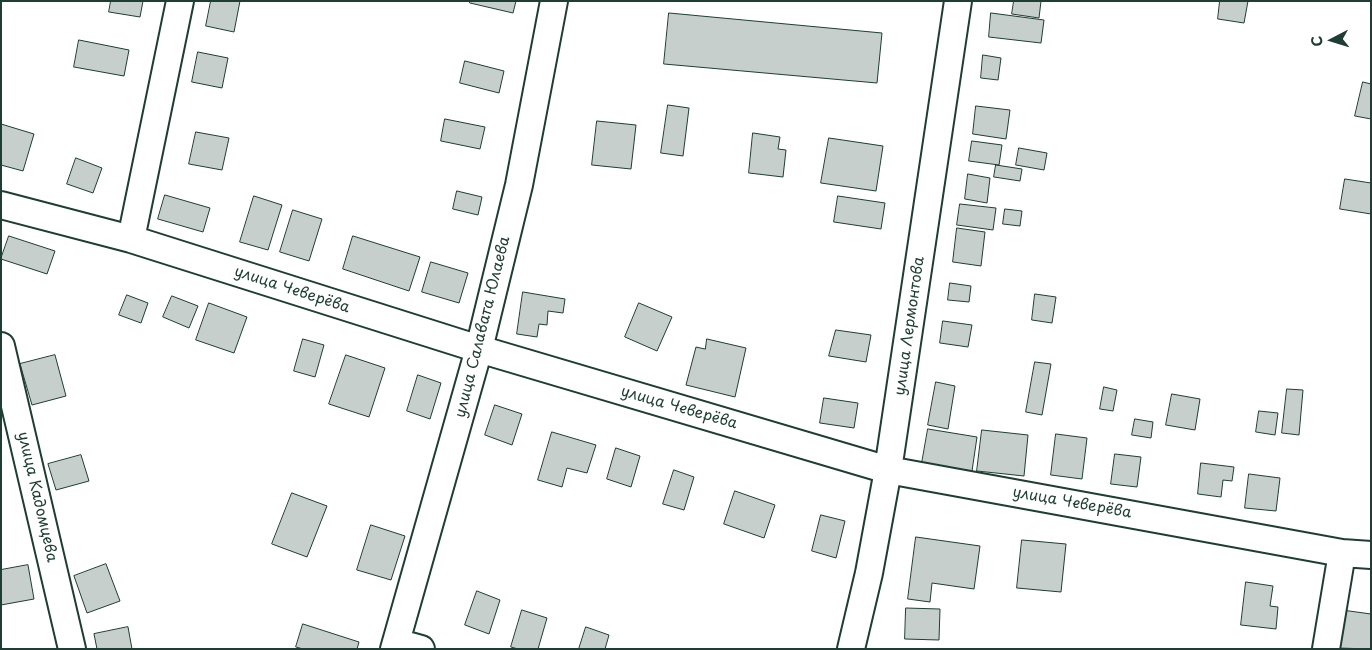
<!DOCTYPE html>
<meta charset="utf-8">
<style>
body{margin:0}
#map{position:relative;width:1372px;height:650px;overflow:hidden;background:#fff;font-family:"Playpen Sans",sans-serif}
canvas{display:block}
.frame{position:absolute;inset:0;border:2px solid #1f3d34;pointer-events:none}
.north{position:absolute;left:1307px;top:15px;width:50px;height:50px;-webkit-text-stroke:4px #fff;paint-order:stroke;rotate:265deg;font-size:14px;font-weight:700;line-height:20px;text-align:center;color:#1f3d34}
.north::after{content:'';display:block;margin:auto;width:18px;height:22px;background:#1f3d34;clip-path:polygon(50% 0,100% 100%,50% 72%,0 100%)}
</style>
<div id="map">
<canvas width="1372" height="650"></canvas>
<div class="frame"></div>
<div class="north">С</div>
</div>
<script>
const c = document.querySelector('canvas').getContext('2d');
c.lineJoin = 'round';
function fill(path, color) { c.fillStyle = color; c.fill(path, 'evenodd'); }
function trace(path, color, width, dash) { c.strokeStyle = color; c.lineWidth = width; c.lineCap = dash ? 'butt' : 'round'; c.setLineDash(dash || []); c.stroke(path); }
function label(font, color, halo, rows, align = 'center') {
  c.font = font + ' "Playpen Sans",sans-serif'; c.lineWidth = 4; c.setLineDash([]); c.textBaseline = 'middle'; c.strokeStyle = halo; c.fillStyle = color; for (const [text, x, y, turn = 0] of rows) {
    c.save(); c.translate(x, y); c.rotate((+turn || 0) * Math.PI / 180); c.textAlign = isNaN(turn) ? turn : align; if (halo) c.strokeText(text, 0, 0); c.fillText(text, 0, 0); c.restore();
  }
}
const building = new Path2D(`
 M111,1h32l-3,16 -31,-5z
 M211,1h29l-6,31 -28,-6z
 M470,1h46l-3,12 -43,-10z
 M1014,1h27l-2,17 -27,-4z
 M1220,1h28l-4,22 -26,-4z
 M669,13l213,20 -5,50 -213,-19z
 M991,13l53,7 -3,23 -52,-6z
 M79,40l50,10 -5,26 -50,-9z
 M198,52l30,6 -6,30 -30,-6z
 M983,55l18,3 -3,22 -17,-2z
 M465,61l39,10 -5,22 -39,-10z
 M1363,82l8,2v35l-16,-3z
 M668,105l21,3 -6,48 -22,-3z
 M976,106l34,4 -4,29 -33,-5z
 M445,119l40,8 -5,22 -39,-8z
 M597,121l39,4 -5,44 -39,-4z
 M1,124l33,10 -11,37 -22,-6z
 M196,132l33,6 -7,32 -33,-6z
 M753,133l27,4 -2,12 8,1 -3,27 -34,-4z
 M829,138l54,8 -7,45 -55,-8z
 M972,141l30,4 -3,20 -30,-4z
 M1019,148l28,5 -3,17 -28,-5z
 M76,158l26,10 -9,25 -26,-9z
 M996,165l26,4 -2,12 -26,-4z
 M968,174l22,4 -3,25 -22,-4z
 M1345,179l26,4v31l-31,-5z
 M457,191l25,6 -4,18 -25,-6z
 M165,195l45,13 -7,24 -45,-13z
 M254,196l28,9 -14,45 -28,-8z
 M838,196l47,7 -4,26 -47,-7z
 M960,204l36,4 -3,22 -36,-5z
 M1005,209l17,2 -2,15 -17,-2z
 M293,210l29,9 -13,42 -29,-9z
 M957,228l28,4 -4,34 -28,-4z
 M9,236l46,15 -8,23 -46,-15z
 M353,236l67,21 -11,34 -66,-22z
 M431,262l37,11 -9,30 -37,-11z
 M950,283l21,3 -2,16 -21,-2z
 M523,292l42,7 -2,14 -15,-2 -1,14 -8,-1 -2,13 -20,-3z
 M1035,294l21,3 -4,26 -20,-3z
 M127,295l21,8 -7,20 -22,-8z
 M172,296l26,10 -9,22 -26,-11z
 M209,303l38,14 -13,36 -38,-13z
 M639,303l33,14 -15,34 -32,-14z
 M943,321l29,4 -4,22 -28,-4z
 M836,330l35,5 -5,27 -37,-6z
 M303,339l21,6 -9,32 -21,-6z
 M707,339l39,9 -11,49 -49,-12 10,-38 9,2z
 M55,355l11,41 -34,9 -12,-41z
 M346,355l39,13 -16,49 -40,-13z
 M1035,362l16,2 -9,51 -16,-3z
 M418,375l23,8 -11,36 -23,-8z
 M936,382l19,4 -7,43 -20,-4z
 M1104,387l13,3 -4,21 -13,-2z
 M1287,389l16,1 -4,45 -17,-2z
 M1172,394l28,5 -5,31 -29,-5z
 M824,398l34,5 -4,25 -34,-5z
 M495,405l27,9 -10,31 -27,-10z
 M1259,411l19,2 -3,22 -19,-3z
 M1135,419l18,3 -2,16 -19,-3z
 M928,429l49,8 -5,34 -50,-8z
 M982,430l46,5 -4,41 -47,-5z
 M552,432l44,13 -9,28 -20,-5 -5,19 -24,-7z
 M1056,434l31,4 -5,41 -31,-4z
 M616,448l24,8 -9,31 -24,-8z
 M1115,454l26,3 -4,30 -26,-3z
 M81,455l8,26 -33,9 -8,-26z
 M1201,463l33,4 -2,14 -9,-1 -2,17 -23,-3z
 M674,470l20,7 -10,33 -21,-6z
 M1249,474l31,4 -4,33 -31,-3z
 M735,491l40,14 -11,33 -40,-14z
 M292,493l35,13 -20,51 -35,-13z
 M821,515l24,6 -9,37 -24,-7z
 M371,525l34,11 -14,44 -34,-10z
 M916,537l64,9 -6,43 -42,-6 -2,19 -22,-3z
 M1022,540l44,4 -5,48 -44,-4z
 M106,564l14,37 -33,12 -13,-37z
 M28,565l6,34 -33,6v-35z
 M1246,582l27,4 -3,20 8,1 -2,22 -35,-4z
 M477,591l23,9 -11,34 -24,-9z
 M906,608l34,1 -1,31 -34,-1z
 M522,610l25,8 -9,31h-20l-7,-2z
 M1342,610l29,4v35l-34,-1z
 M303,624l56,18 -2,7h-54l-7,-2z
 M128,627l4,22h-35l-3,-15z
 M586,627l23,8 -4,14h-26z`);
const minor = new Path2D(`
 M1,205l130,34 348,110 409,121 454,83 29,2
 M131,239l49,-238
 M1,346l71,303
 M396,642l25,7
 M394,649l85,-300 40,-164 35,-184
 M851,649l18,-76 19,-103 70,-469
 M1326,649l16,-96`);
const streetNames = [
 ["улица Чеверёва",292,290,18],
 ["улица Лермонтова",910,326,-82],
 ["улица Салавата Юлаева",483,327,-76],
 ["улица Чеверёва",679,408,16],
 ["улица Кадомцева",37,497,77],
 ["улица Чеверёва",1072,503,10]
];
fill(building, '#c7cfcc');
trace(building, '#1f3d34', 1);
trace(minor, '#1f3d34', 30);
trace(minor, '#fff', 26);
label('15px', '#1f3d34', '#fff', streetNames);
</script>
